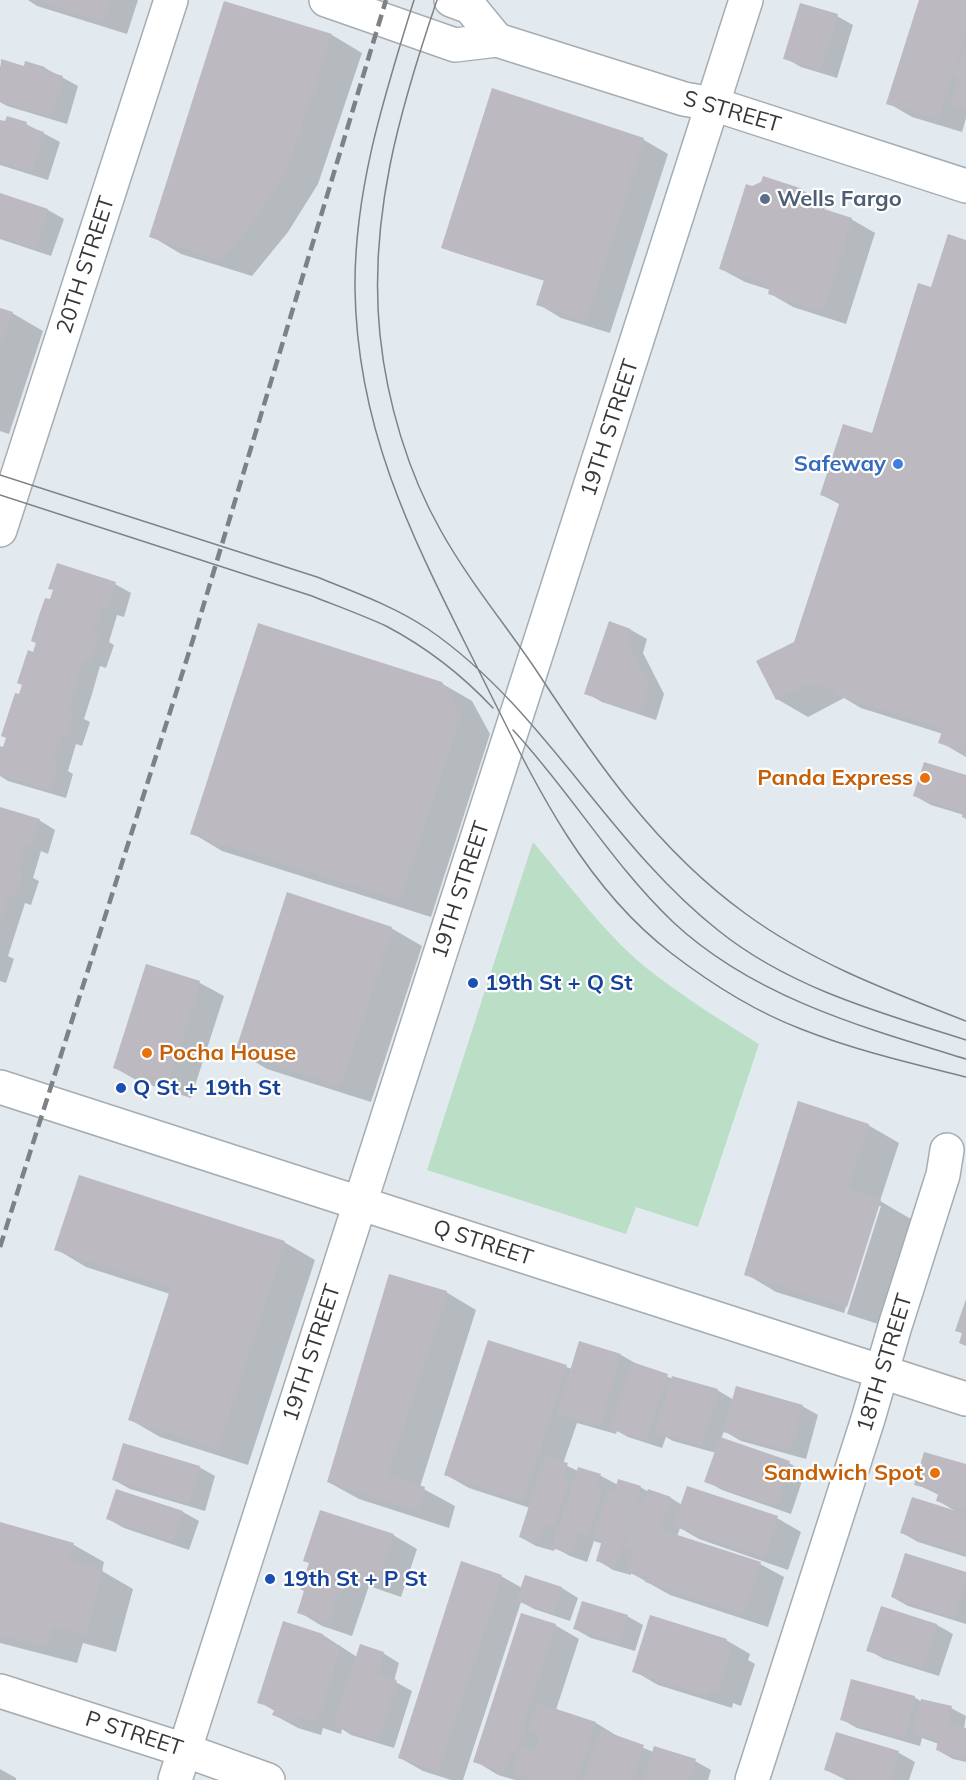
<!DOCTYPE html>
<style>
body{margin:0}
canvas{display:block;background:#e2e9ef}
</style>
<canvas width="966" height="1780"></canvas>
<script>
const c = document.querySelector('canvas').getContext('2d');
c.lineJoin = 'round';
function fill(path, color) { c.fillStyle = color; c.fill(path, 'evenodd'); }
function trace(path, color, width, dash) { c.strokeStyle = color; c.lineWidth = width; c.lineCap = dash ? 'butt' : 'round'; c.setLineDash(dash || []); c.stroke(path); }
function label(font, color, halo, rows, align = 'center') {
  c.font = font + ' Mulish,sans-serif'; c.lineWidth = 4.5; c.setLineDash([]); c.textBaseline = 'middle'; c.strokeStyle = halo; c.fillStyle = color; for (const [text, x, y, turn = 0] of rows) {
    c.save(); c.translate(x, y); c.rotate((+turn || 0) * Math.PI / 180); c.textAlign = isNaN(turn) ? turn : align; if (halo) c.strokeText(text, 0, 0); c.fillText(text, 0, 0); c.restore();
  }
}
const green = new Path2D(`
 M533,842c36,42 69,89 111,124 36,29 76,54 115,78l-61,183 -62,-20 -10,27 -199,-64z`);
const shadow = new Path2D(`
 M28,0h110l-11,34 -90,-28z
 M920,0h46v118l-4,14 -50,-15 -24,-14z
 M225,3l107,32 30,18 -44,131 -30,48 -36,44 -71,-22 -30,-18z
 M837,16l16,9 -16,53 -36,-11 -16,-9z
 M2,61l23,6 20,1 33,18 -11,38 -60,-18 -7,-4v-35z
 M0,121l26,3 34,18 -12,38 -48,-15z
 M594,124l50,16 24,14 -58,179 -49,-15 -23,-14 7,-23 -95,-30 -7,-4z
 M802,190l24,14 -2,6 27,9 24,14 -29,91 -53,-17 -24,-14 1,-3 -25,-8 -24,-13z
 M0,195l48,15 16,9 -13,37 -51,-17z
 M966,242v515l-26,-15 3,-8 -82,-26 -17,-10 -36,19 -31,-18 64,-194 -19,-10 51,-61 59,-145z
 M0,309l12,4 31,18 -34,103 -9,-3z
 M58,565l57,19 16,9 -7,24 -7,-2 -8,27 5,3 -8,23 -6,-2 -8,28 -8,25 6,3 -8,24 -6,-2 -8,27 5,3 -7,24 -58,-17 -8,-5v-28l4,1 50,-158z
 M610,623l21,7 16,9 -4,14 21,41 -8,26 -54,-18 -16,-9z
 M441,683l31,18 18,33 -59,183 -209,-66 -30,-18z
 M966,777v41l-2,-3 -33,-10 -16,-9z
 M0,808l39,12 16,10 -7,24 -7,-3 -8,27 6,3 -8,24 -6,-2 -17,53 6,3 -8,24 -6,-2z
 M391,928l31,18 -51,156 -104,-33 -30,-18z
 M147,966l53,17 24,13 -33,102 -53,-17 -23,-13z
 M868,1125l31,18 -19,58 31,18 -33,105 -31,-10 34,-108h-3l-34,107 -68,-21 -30,-18z
 M284,1242l31,18 -67,205 -88,-28 -31,-18 41,-125 -84,-27 -30,-18z
 M446,1292l30,18 -56,177 35,19 -6,22 -90,-29 -31,-17z
 M489,1341l83,28 8,-26 41,12 16,9 36,15 44,11 17,10 68,6 16,9 -12,44 -65,-18 -17,-10 -3,8 68,24 16,9 -14,42 -69,-24 -16,-9 10,-28 -43,-12 -7,-4 -4,11 -34,-11 -11,-6 -1,3 -39,-11 -14,41 15,7 1,-2 22,7 17,9 22,2 9,5 22,6 11,7 95,13 24,14 -13,38 -89,-31 -19,-11 -3,9 83,27 24,13 -16,50 -98,-32 -39,-22v2l-18,-5 -16,-10 6,-16 -9,-3 -7,21 -17,-6 -15,-8 -1,3 -18,-5 -16,-9 10,-29 -61,-20 -23,-13z
 M966,1465v92l-48,-15 -16,-9 55,-21 -19,-11 1,-6 -23,-11z
 M199,1467l16,9 -10,35 -75,-22 -16,-9z
 M117,1491l66,21 16,9 -10,29 -65,-22 -16,-9z
 M0,1523l74,22 30,17 -2,9 31,18 -17,63 -33,-9 -6,20 -77,-20z
 M393,1535l24,14 -16,48 -32,-11 -17,50 -30,-10 -23,-14 7,-21z
 M966,1574v50l-58,-18 -16,-9z
 M501,1576l21,12 4,-11 36,11 16,10 -8,23 -36,-12 -13,-7 -58,178h-12l-28,-9 -23,-13z
 M882,1608l55,17 16,9 -14,42 -55,-17 -16,-9z
 M627,1616l16,9 -8,26 -44,-13 -16,-9z
 M284,1623l39,12 34,22 26,-4 16,10 -5,18 18,10 -18,57 -43,-13 -9,-6 -1,5 -18,-6 -2,7 -23,-7 -24,-13 1,-4 -16,-9z
 M555,1625l24,14 -23,71 40,13 23,14 34,15 42,9 16,9 -3,10h-193l-17,-5 -23,-14z
 M726,1640l24,14 -2,6 7,4 -14,42 -8,-3 -1,5 -74,-23 -24,-14z
 M914,1697l8,5 29,6 15,8 -2,13h2v33l-13,-3 -16,-9 2,-6 -17,-6 -2,8 -63,-18 -16,-9z
 M837,1734l62,19 16,9 -6,18h-63l-20,-10z
 M0,1769l16,9v2h-16z`);
const building = new Path2D(`
 M37,0h73l-7,21z
 M919,0h47v30l-28,89 -52,-15z
 M224,1l108,33 -44,133 -30,48 -37,45 -72,-23z
 M800,3l38,11 -17,56 -38,-11z
 M966,40v69l-16,-6 9,-25 -6,-2z
 M1,59l23,7 1,-5 20,6 -1,3 19,6 -13,40 -50,-15z
 M492,88l152,50 -58,183 -50,-16 34,-107 -28,82 -101,-32z
 M7,116l20,6 -1,4 18,6 -12,40 -32,-10v-42l5,1z
 M763,176l40,13 -4,12 53,17 -30,93 -54,-17 2,-9 -51,-16 27,-85 6,2 9,-4z
 M0,193l48,16 -13,39 -35,-12z
 M948,234l18,6v512l-28,-9 5,-14 -108,-34 2,-4 -27,-8 -34,17 -20,-39 38,-19 46,-141 -20,-6 23,-71 29,9 46,-150 13,4z
 M0,308l13,4 -13,37z
 M57,563l59,19 -9,26 -6,-1 -8,25 6,2 -9,26 -6,-2 -16,52 6,2 -8,26 -6,-2 -8,26 6,2 -8,26 -50,-15v-29l3,1 3,-9 -5,-2 14,-43 4,1 3,-9 -5,-2 11,-33 5,2 3,-9 -5,-2 8,-26 6,-17 5,1 3,-9 -5,-1z
 M609,621l22,8 -4,14 22,41 -9,28 -56,-18z
 M258,623l184,59 18,34 -60,184 -210,-66z
 M924,762l42,13v44l-4,-2 1,-5 -50,-16z
 M0,807l40,12 -9,27 -6,-3 -8,26 6,2 -8,26 -7,-2 -8,25z
 M287,892l105,35 -52,159 -105,-34z
 M146,964l54,17 -33,105 -54,-18z
 M798,1101l71,23 -21,65 33,11 -34,107 -103,-32z
 M79,1175l206,66 -67,208 -90,-29 43,-133 -117,-37z
 M389,1274l58,17 -59,184 37,12 -7,24 -91,-29z
 M966,1299v47l-7,-3 3,-10 -7,-2z
 M488,1340l79,25 -44,136 -79,-26z
 M579,1341l42,13 -21,72 -43,-12z
 M632,1362l36,12 -22,66 -36,-11z
 M672,1376l46,13 -17,57 -46,-14z
 M736,1386l67,19 -14,46 -66,-19z
 M720,1437l70,24 -15,45 -71,-24z
 M123,1443l77,23 -11,37 -77,-23z
 M924,1452l42,12v46l-30,-9 3,-10 -25,-6z
 M545,1456l23,7 -5,14 6,2 -15,47 -10,-3 -7,20 -18,-6z
 M578,1467l23,7 -5,14 6,2 -15,46 -9,-3 -7,21 -19,-6z
 M618,1479l23,7 -26,81 -19,-6 6,-21 -9,-2 15,-47 6,2z
 M687,1486l91,30 -14,41 -91,-31z
 M116,1489l67,22 -10,30 -67,-22z
 M648,1489l23,8 -26,81 -19,-6 7,-21 -10,-3 15,-47 6,2z
 M912,1497l54,17v40l-66,-21z
 M320,1510l74,24 -17,51 -32,-11 -17,49 -31,-10 7,-22 -4,-2 9,-26 -6,-2z
 M0,1522l74,21 -5,18 34,9 -18,65 -33,-9 -6,21 -46,-12z
 M662,1530l99,32 -17,52 -99,-32z
 M905,1553l61,19v9l-12,36 -63,-20z
 M461,1561l41,14 -64,196 -40,-13z
 M525,1575l37,12 -8,26 -38,-12z
 M582,1601l46,14 -9,28 -46,-14z
 M881,1606l56,18 -14,44 -57,-17z
 M521,1613l35,11 -35,106 3,1 -8,23 -5,-2 -6,20 -32,-10z
 M650,1615l77,24 -3,8 7,2 -14,44 -8,-2 -1,5 -76,-24z
 M283,1621l40,13 -1,6 19,6 -24,75 -18,-5 -2,7 -25,-8 3,-7 -18,-5z
 M360,1644l24,8 -7,22 20,6 -19,60 -44,-14z
 M851,1679l64,17 -11,42 -64,-18z
 M921,1699l31,7 -4,17 18,5v30l-30,-8 2,-10 -25,-6z
 M538,1703l58,19 -19,58h-45l-19,-6 8,-27 13,5 6,-18 -11,-3z
 M601,1730l43,15 -12,35h-48z
 M836,1732l63,19 -9,29h-34l-32,-10z
 M654,1746l42,13 -7,21h-46z`);
const minor = new Path2D(`
 M326,0l129,45 42,-5 187,59 29,5 253,82
 M451,0l19,7 27,33
 M0,530l171,-530
 M752,1780l116,-361 27,-93 48,-151 4,-25`);
const major = new Path2D(`
 M0,1087l966,312
 M0,1691l184,59 84,30
 M175,1780l571,-1780`);
const tram = new Path2D(`
 M414,0c-29,94 -60,189 -59,289 2,148 63,259 127,388 50,100 98,206 189,276 39,30 83,58 130,76 53,21 109,34 165,48
 M437,0c-37,109 -69,218 -57,335 7,67 28,138 61,196 28,50 64,93 95,139 59,90 121,180 210,244 67,49 143,77 220,107
 M0,475l317,102c37,15 77,29 111,52 117,80 180,215 291,302 71,57 162,82 247,109
 M0,495l312,101c25,10 50,19 74,30 40,21 77,50 107,82
 M513,730c57,61 99,134 160,192 80,75 191,106 293,137`);
const rail = new Path2D(`
 M0,1247l197,-620 189,-627`);
const markers = [
 [765,199,6,"#5c6f8a"],
 [898,464,6,"#3f7fe0"],
 [925,778,6,"#e8710a"],
 [473,983,6,"#1a4fb4"],
 [147,1053,6,"#e8710a"],
 [121,1088,6,"#1a4fb4"],
 [935,1473,6,"#e8710a"],
 [270,1579,6,"#1a4fb4"]
];
const streetNames = [
 ["S STREET",732,112,16],
 ["20TH STREET",86,265,-72],
 ["19TH STREET",610,428,-72],
 ["19TH STREET",461,890,-72],
 ["Q STREET",483,1243,18],
 ["19TH STREET",312,1353,-72],
 ["18TH STREET",885,1363,-73],
 ["P STREET",134,1734,18]
];
const serviceNames = [
 ["Wells Fargo",777,199]
];
const shopNames = [
 ["Safeway",886,464]
];
const foodNames = [
 ["Panda Express",913,778],
 ["Pocha House",159,1053,"left"],
 ["Sandwich Spot",923,1473]
];
const transitNames = [
 ["19th St + Q St",485,983],
 ["Q St + 19th St",133,1088],
 ["19th St + P St",282,1579]
];
fill(green, '#bbdec6');
fill(shadow, '#0003');
fill(building, '#bdb9c1');
trace(minor, '#a6adb2', 36);
trace(major, '#a6adb2', 36);
trace(minor, '#fff', 33);
trace(major, '#fff', 33);
trace(tram, '#7e8286', 1.5);
trace(rail, '#7e8286', 4.5, [12, 6]);
for (const [x, y, r, color] of markers) { const dot = new Path2D(); dot.arc(x, y, r, 0, 2 * Math.PI); c.fillStyle = color; c.fill(dot); trace(dot, '#fff', 2); }
label('22px', '#35373a', '#fff', streetNames);
label('bold 22px', '#4e5e75', '#fff', serviceNames, 'left');
label('bold 22px', '#366cbe', '#fff', shopNames, 'right');
label('bold 22px', '#c56008', '#fff', foodNames, 'right');
label('bold 22px', '#164399', '#fff', transitNames, 'left');
</script>
